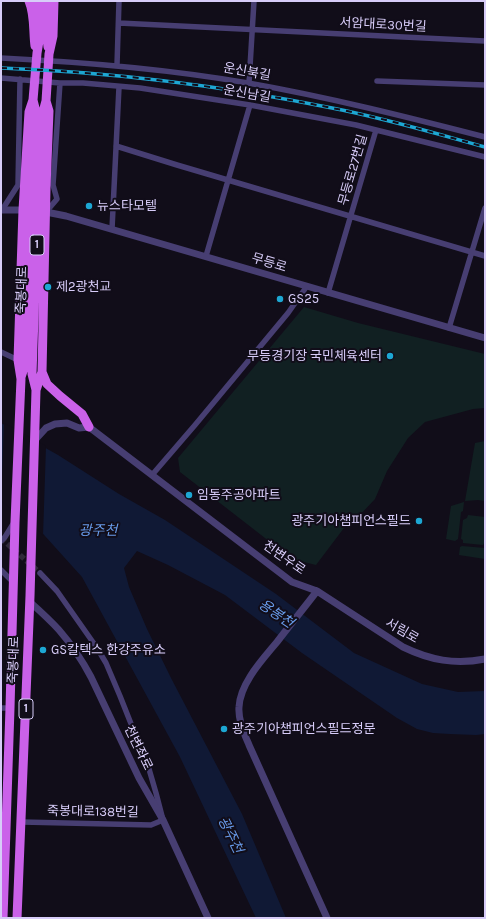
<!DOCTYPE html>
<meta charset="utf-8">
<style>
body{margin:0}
#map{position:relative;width:486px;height:919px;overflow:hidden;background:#110d19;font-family:Karla,sans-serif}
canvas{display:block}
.frame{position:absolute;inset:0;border:2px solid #d7ccf8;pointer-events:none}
</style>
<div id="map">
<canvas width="486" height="919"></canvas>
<div class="frame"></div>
</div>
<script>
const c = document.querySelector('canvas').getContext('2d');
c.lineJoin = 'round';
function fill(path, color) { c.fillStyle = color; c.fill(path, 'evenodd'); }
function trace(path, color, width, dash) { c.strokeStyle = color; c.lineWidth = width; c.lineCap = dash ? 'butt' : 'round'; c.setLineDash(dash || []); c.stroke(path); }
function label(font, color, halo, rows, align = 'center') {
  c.font = font + ' Karla,"Noto Sans KR",sans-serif'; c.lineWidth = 4; c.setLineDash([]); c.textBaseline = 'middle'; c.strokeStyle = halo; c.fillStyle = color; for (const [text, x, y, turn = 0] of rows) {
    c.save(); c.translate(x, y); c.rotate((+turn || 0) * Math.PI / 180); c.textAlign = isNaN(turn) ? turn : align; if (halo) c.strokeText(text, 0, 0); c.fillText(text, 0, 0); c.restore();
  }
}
const green = new Path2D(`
 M304,307l54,16 127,31v54l-12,1 -48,13 -17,16 -21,33 -12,28 -16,17 -9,4 -34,45 -24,-6 -112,-87 -2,-14z
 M485,441v60l-7,-1 -13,1 10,-58z
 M464,502l-1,9 -2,1 -3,27 -3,2 -9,-2 5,-33z
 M468,515l17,2v25l-2,3 -20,-2v-3l-2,-1 2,-19 4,-2z
 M462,546l23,2v11l-26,-4 1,-8z`);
const water = new Path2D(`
 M1,423l57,32 61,39 46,26 111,74 78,59 68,31 36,8 27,-1v43l-9,1 -26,-1 -17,-1 -16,-4 -20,-11 -95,-65 -77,-58 -57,-30 -31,-14 -13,17 5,19 18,42 24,49 71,136 44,104h-30l-76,-161 -98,-180 -46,-51 -35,-28z`);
const pier = new Path2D(`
 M4,423l42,23 -3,90 -8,-9 -34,-26z`);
const minorTunnel = new Path2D(`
 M1,538l39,35`);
const minor = new Path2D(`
 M119,23l366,18
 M1,58c83,4 166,11 247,25 80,14 159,34 237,54
 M117,65l2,-64
 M1,78l59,5h23l57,5 110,17 106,20 129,32
 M377,81l108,4
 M249,83l5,-82
 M116,146l61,19 308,91
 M2,210l16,-25 2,-106
 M46,212l11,-13 -4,-14 7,-102
 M112,229l7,-142
 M206,256l44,-151
 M328,293l48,-163
 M449,328l36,-120
 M1,352l17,8
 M152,475l43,-50 93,-112 19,-27
 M1,541l4,-4 8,-13
 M1,570l12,12
 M1,708h9
 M22,822l129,3 12,-5 -7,-27 -7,-24 -29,-73 -14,-33 -9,-15 -40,-57 -17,-18`);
const tertiary = new Path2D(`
 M1,210h26
 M41,211l25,5 419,122
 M35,440l11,-12 9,-4 12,-1 12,5 10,-1 203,155 25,9 86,56c27,13 52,18 82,12
 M317,591c-13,17 -27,34 -40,51 -14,17 -37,41 -38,65 -1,13 5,26 10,38l78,173
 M30,602c10,9 20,18 29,28 13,15 23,30 32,47l48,101 24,42 45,98`);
const primary = new Path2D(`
 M29,1c6,14 4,30 6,45
 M45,1c2,15 1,31 3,46
 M42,372l5,12 13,12 22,18 7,13
 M21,377l5,-15 6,-164 4,-86 -3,-12
 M36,390l6,-18 4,-184 3,-77 -3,-10 3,-47 4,-18 1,-35
 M3,918l7,-210 5,-186 6,-143 -3,-19 5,-150 6,-98 4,-12 4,-47 3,-18v-24l-2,-10
 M17,918l13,-322 6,-206 -4,-16 6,-173 5,-89 3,-11`);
const rail = new Path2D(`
 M1,68c111,4 222,18 331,40 52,10 102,25 153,39`);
const markers = [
 [89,206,4,"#1da7d3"],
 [48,287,4,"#1da7d3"],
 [280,299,4,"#1da7d3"],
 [390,356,4,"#1da7d3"],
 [189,495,4,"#1da7d3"],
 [419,521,4,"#1da7d3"],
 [43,650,4,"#1da7d3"],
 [224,729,4,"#1da7d3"]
];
const shields = [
 [37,245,14],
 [26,709,14]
];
const shieldNames = [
 ["1",37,245],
 ["1",26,709]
];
const streetNames = [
 ["서암대로30번길",383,25,3],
 ["운신북길",247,72,10],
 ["운신남길",247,94,10],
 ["무등로27번길",353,170,-74],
 ["무등로",269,263,17],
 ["죽봉대로",22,290,-88],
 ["천변우로",284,558,35],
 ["서림로",402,631,30],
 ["죽봉대로",14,660,-88],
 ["천변좌로",138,748,64],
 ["죽봉대로138번길",93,812,1]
];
const poiNames = [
 ["뉴스타모텔",97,206],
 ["제2광천교",56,287],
 ["GS25",288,299],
 ["무등경기장 국민체육센터",382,356,"right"],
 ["임동주공아파트",197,495],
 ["광주기아챔피언스필드",411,521,"right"],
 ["GS칼텍스 한강주유소",51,650],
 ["광주기아챔피언스필드정문",232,729]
];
const waterNames = [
 ["광주천",98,531],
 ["용봉천",276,614,34],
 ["광주천",230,835,64]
];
fill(green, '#112022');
fill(water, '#101935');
fill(pier, '#110d19');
trace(minorTunnel, '#2f2a3a', 5.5, [5.5, 3]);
trace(minor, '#473e72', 5.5);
trace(tertiary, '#473e72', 7);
trace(primary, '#ca61e9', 9);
trace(rail, '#1da7d3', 3.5);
trace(rail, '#110d19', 2, [6]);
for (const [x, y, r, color] of markers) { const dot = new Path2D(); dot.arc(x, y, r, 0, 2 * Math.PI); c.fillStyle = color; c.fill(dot); trace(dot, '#110d19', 1.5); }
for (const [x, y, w] of shields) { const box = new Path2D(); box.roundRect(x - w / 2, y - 10, w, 20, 3); c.fillStyle = '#110d19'; c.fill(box); trace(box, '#d7ccf8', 1); }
label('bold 12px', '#d7ccf8', null, shieldNames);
label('13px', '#d7ccf8', '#110d19', streetNames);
label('13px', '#d7ccf8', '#110d19', poiNames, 'left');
label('italic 14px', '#689bea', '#110d19', waterNames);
</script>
